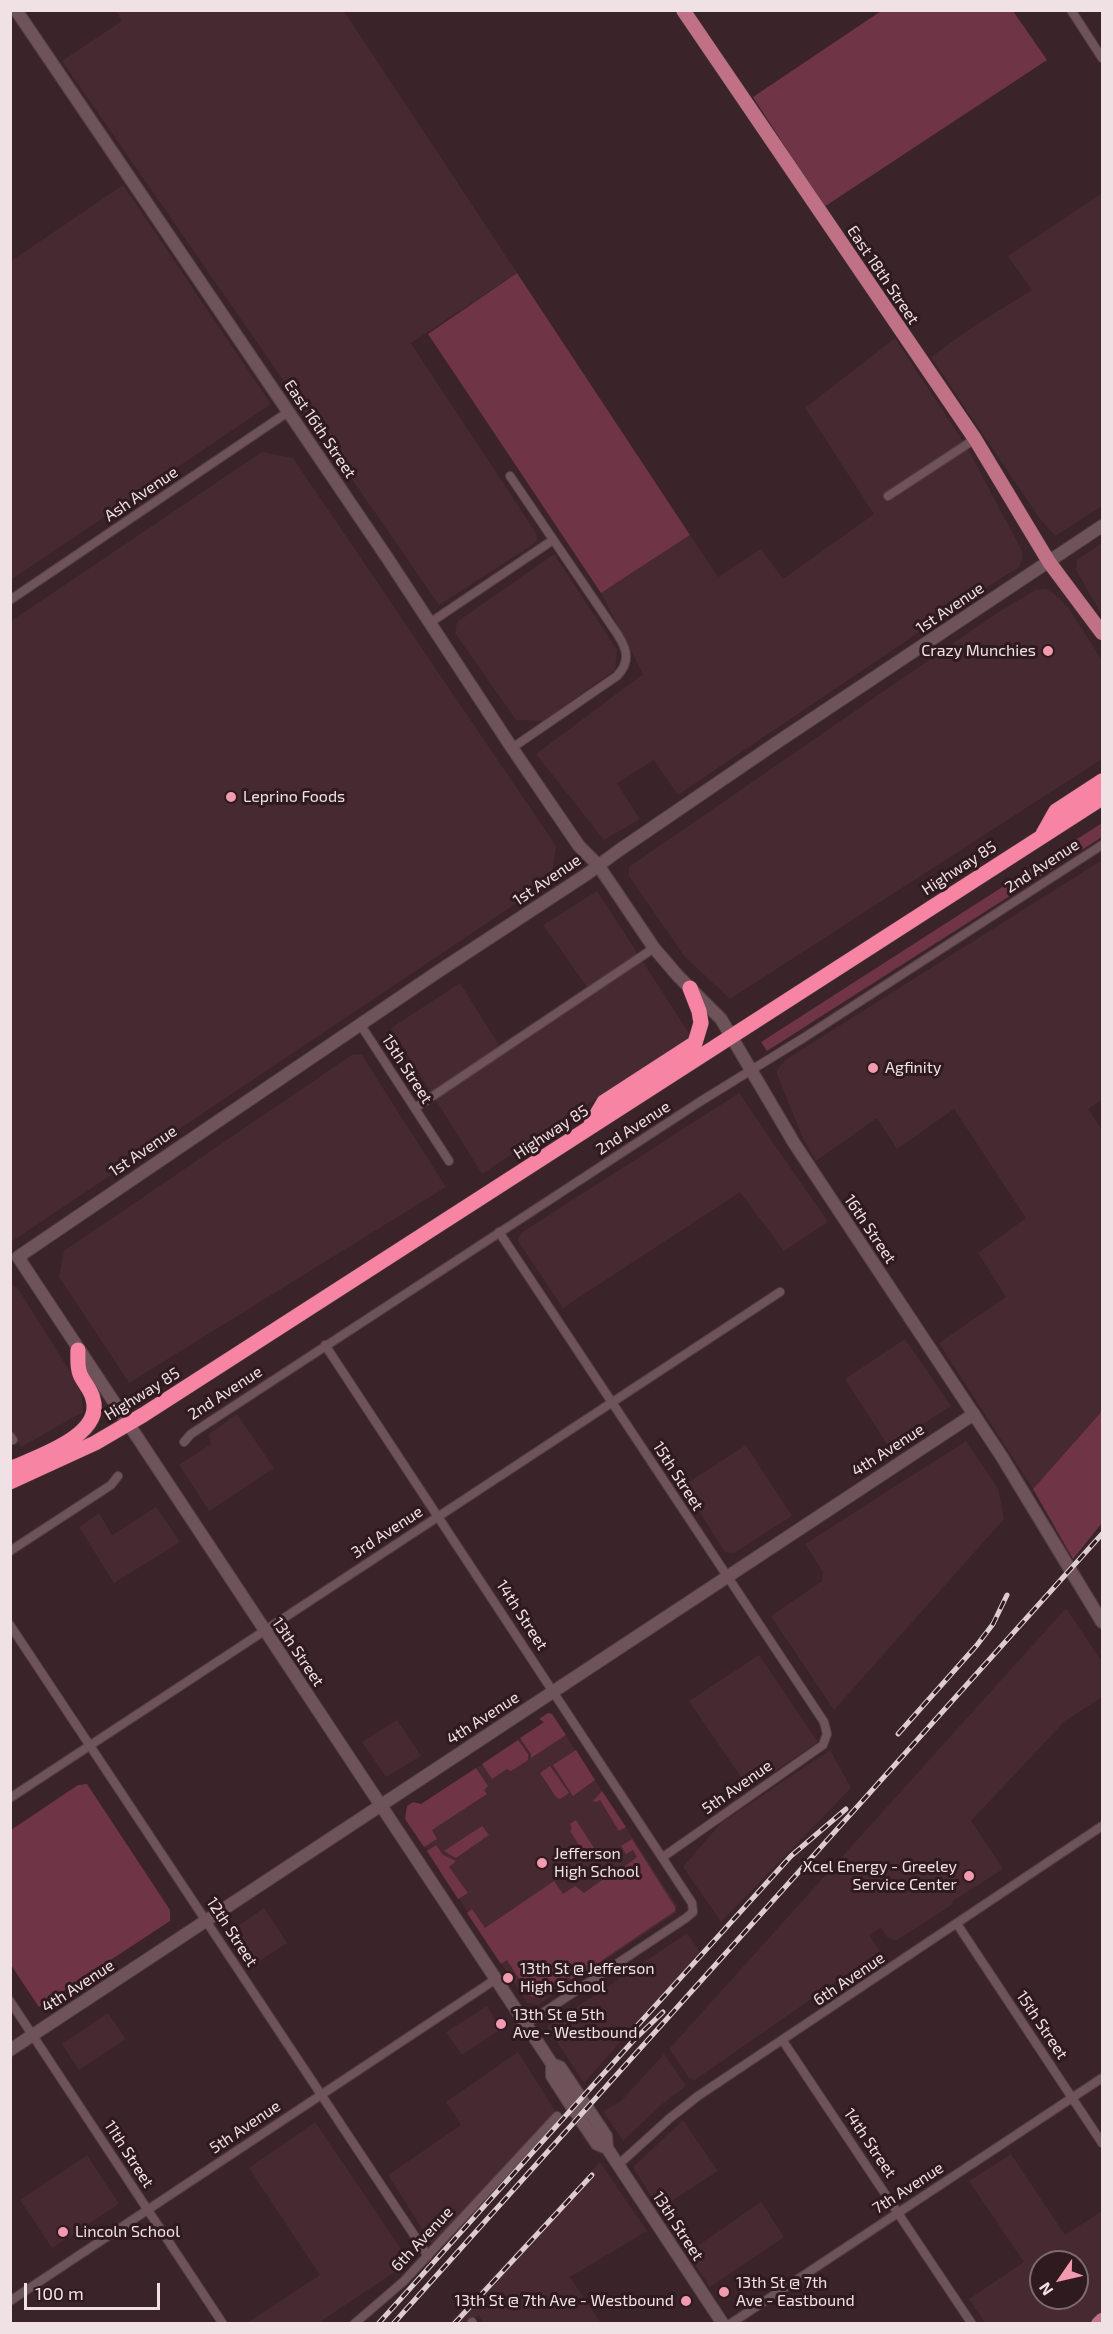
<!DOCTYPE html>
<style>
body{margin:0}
#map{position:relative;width:1113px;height:2334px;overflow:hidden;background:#3a2329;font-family:"Exo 2",sans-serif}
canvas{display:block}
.frame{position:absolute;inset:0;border:12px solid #f0e1e4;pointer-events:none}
.north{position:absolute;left:1029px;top:2250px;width:60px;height:60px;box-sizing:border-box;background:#2f1a1f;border:2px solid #7c6a6e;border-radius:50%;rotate:236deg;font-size:16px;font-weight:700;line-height:24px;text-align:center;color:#f0e1e4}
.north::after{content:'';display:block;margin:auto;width:21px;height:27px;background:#f29aaf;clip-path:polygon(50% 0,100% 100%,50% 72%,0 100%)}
.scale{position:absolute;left:24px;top:2283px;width:136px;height:27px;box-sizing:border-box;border:3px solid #f0e1e4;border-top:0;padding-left:8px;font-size:18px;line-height:21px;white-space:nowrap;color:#f0e1e4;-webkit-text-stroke:4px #2f1a1f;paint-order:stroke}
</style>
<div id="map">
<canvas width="1113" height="2334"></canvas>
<div class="frame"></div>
<div class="north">N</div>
<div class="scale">100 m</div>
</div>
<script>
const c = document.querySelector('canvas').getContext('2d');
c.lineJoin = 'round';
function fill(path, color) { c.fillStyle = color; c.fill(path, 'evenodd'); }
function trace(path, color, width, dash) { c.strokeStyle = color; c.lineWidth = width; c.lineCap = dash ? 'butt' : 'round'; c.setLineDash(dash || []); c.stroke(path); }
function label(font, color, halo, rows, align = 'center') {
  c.font = font + ' "Exo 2",sans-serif'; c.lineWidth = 6; c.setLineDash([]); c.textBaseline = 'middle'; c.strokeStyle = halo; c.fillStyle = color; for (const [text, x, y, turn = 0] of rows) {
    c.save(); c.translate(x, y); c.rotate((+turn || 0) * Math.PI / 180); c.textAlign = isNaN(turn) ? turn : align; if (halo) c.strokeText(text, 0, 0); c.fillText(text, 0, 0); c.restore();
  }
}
const built = new Path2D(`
 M116,11h228l173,262 -106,70 125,190 1,9 -98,63 -377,-544 60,-40z
 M123,185l148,219 -260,176v-319z
 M1102,193v313l-47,30 -15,-17 -109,-162 43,-31 58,-36 -24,-34z
 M895,338l73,111 54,102 1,7 -5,10 -44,27 -296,200 -24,-35 -37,23 23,36 -36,21 -68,-86 107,-80 -42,-81 89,-58 28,42 43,-28 22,30 91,-65 -69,-106z
 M262,452l31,6 263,388 -5,34 -540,362v-621z
 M1102,543v72l-26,-45 1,-10z
 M554,554l63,96 -2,20 -72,51 -27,-1 -61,-87 2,-11z
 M1045,589l8,4 15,14 34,53v99l-372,240 -45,-42 -56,-81v-9l368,-254 38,-23z
 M1102,860v240l-14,9 14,21v281l-69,78 -94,-146 67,-46 -28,-44 48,-35 -72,-109 -57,40 -20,-31 -61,43 -13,-23 -27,-66 9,-12z
 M597,891l94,145 -209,138 -91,-146 69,-45 39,62 88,-58 -44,-62z
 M353,1054l9,1 84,132 -317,196 -70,-106 5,-26z
 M739,1093l89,129 -44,29 -44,-59 -177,116 -45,-67 3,-8z
 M10,1284l7,3 64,102 2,23 -62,35 -10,-16z
 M905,1339l46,67 -63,40 -43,-67z
 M237,1414l37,54 -65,43 -30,-46 32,-21 -2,-10z
 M966,1441l32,47 6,31 -170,191 -63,-94 51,-35 1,-9 -18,-28z
 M746,1445l46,71 -58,37 -9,-1 -42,-66z
 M156,1507l24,35 -66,41 -35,-56 20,-14 13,22z
 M1066,1608l36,54v35l-37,24 -94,100 32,48 -50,32 -1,4 -57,36 -8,-4 -6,-9 -12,7 11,16 -185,129 -6,-2 -20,-29z
 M759,1655l59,87 -69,47 -60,-88z
 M554,1717l123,189 -1,7 -138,92 -11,-2 -120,-184v-5z
 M397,1720l24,36 -35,21 -24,-35z
 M830,1750l21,38 -130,134 -38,-55 38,-44z
 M264,1908l23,35 -29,19 -23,-34z
 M687,1933l13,19 -116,131 -37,-56z
 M487,2006l14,23 -39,26 -16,-23z
 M108,2013l18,26 -47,31 -17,-26z
 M518,2052l38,60 -123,134 -45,-71 73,-50 -15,-23z
 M664,2054l22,32 -25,19 -38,36 -20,-30 17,-9z
 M683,2120l35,51 -59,38 -26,-42z
 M315,2122l95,140 -92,61h-71l73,-48 -71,-107z
 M1011,2154l54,81 37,-24v104l-13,8h-104l-16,-24 55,-37 -55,-81zM1041,2262h36v36h-36z
 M87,2155l32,49 -67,44 -32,-48z
 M600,2162l47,69 -77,46 31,46h-117l-6,-8 -8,8 -22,1z
 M761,2202l23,35 -74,50 -23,-34z`);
const green = new Path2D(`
 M881,11h132l34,49 -223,147 -71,-110z
 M517,273l173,262 -89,58 -173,-259z
 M1102,823v14l-335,214 -6,-9z
 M1102,1411v112l-29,36 -40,-70z
 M548,1713l4,1 14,21 -35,23v-4l-11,-16 24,-16 -5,-3z
 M518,1740l10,14v6l-17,11 -4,-2 -15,10 -10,-15z
 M576,1750l19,30 -22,16 -20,-31z
 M550,1766l19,27 -9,6 -4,-2 -16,-24z
 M476,1768l12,18 -4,4 3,4 -55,36 5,9 -13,8 -19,-28 2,-13 6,-4 8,2z
 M87,1784l83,126v11l-131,86 -28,-42v-135l67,-45z
 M602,1791l24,36 -7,4 -19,-31 -4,2 -3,-1z
 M576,1820l20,31 -9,6 -17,-26 2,-2 -2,-5z
 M482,1826l7,9 -33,23 -12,-7z
 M632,1839l43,68v4l-102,69 -6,-3 -31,21 -6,-2 -23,-36 -6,4 -34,-51 5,-4 13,19 69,-47 9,13 12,-8 9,7 18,-13 -6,-9 6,-3 8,10 27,-21 -4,-7 -7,4 -5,-8z
 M436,1845l7,10 13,6 -7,6 19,26 -10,6 -31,-48z`);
const street = new Path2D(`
 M1071,10l31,48
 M510,476l108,159c10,16 12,27 -1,41l-105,72
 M888,496l87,-57
 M10,600l278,-188
 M431,622l122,-82
 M360,1024l89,137
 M415,1108l239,-160
 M499,1232l325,490 3,12 -4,11 -160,112
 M325,1345l367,558 1,9 -7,6 -160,106
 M10,1436l3,4
 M184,1442l7,-8 510,-333 104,-64 297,-192
 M10,1551l101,-66 7,-9
 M10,1625l418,631
 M10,1798l770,-506
 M957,1924l145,219
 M10,2001l213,323
 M783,2041l189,283
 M618,2165l52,-47 28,-22 404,-270
 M10,2301l486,-322
 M472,2322l1,2
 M354,2324l50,-43 153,-165
 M730,2324l372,-246`);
const secondary = new Path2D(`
 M16,10l370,546 126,192 67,98 19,19 56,83 24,28 43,43 73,124 208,314 100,165
 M10,2050l964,-636
 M552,2064l8,3 46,69 1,12 116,176
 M607,2148l-10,-4 -25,-37 -20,-31v-12l-534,-807 421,-286 148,-97 31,-23 161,-110 323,-215`);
const primary = new Path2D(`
 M683,10l292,429 74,123 53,71
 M1098,2324l4,-4`);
const highway = new Path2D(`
 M1043,834l13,-23 46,-30
 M591,1124l13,-22 91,-59 6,-20 -2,-12 -9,-23
 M10,1469c26,-12 94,-33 83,-70 -2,-10 -10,-17 -13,-25 -3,-7 -2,-17 -2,-24
 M10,1482l85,-39 48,-28 959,-617`);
const rail = new Path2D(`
 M898,1734l79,-89 16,-21 14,-29
 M636,2027l155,-171 55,-47
 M378,2324l255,-283 30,-29
 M393,2324l709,-790
 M454,2324l138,-149`);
const markers = [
 [1048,651,6,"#f29aaf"],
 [231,797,6,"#f29aaf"],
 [873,1068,6,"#f29aaf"],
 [542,1863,6,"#f29aaf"],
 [969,1876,6,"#f29aaf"],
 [508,1978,6,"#f29aaf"],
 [501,2024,6,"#f29aaf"],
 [63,2232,6,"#f29aaf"],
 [724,2292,6,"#f29aaf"],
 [686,2301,6,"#f29aaf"]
];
const streetNames = [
 ["East 18th Street",883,275,56],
 ["East 16th Street",320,429,56],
 ["Ash Avenue",141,494,-34],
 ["1st Avenue",950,608,-34],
 ["2nd Avenue",1042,866,-33],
 ["Highway 85",959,868,-33],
 ["1st Avenue",547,880,-34],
 ["15th Street",407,1069,57],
 ["2nd Avenue",633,1128,-33],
 ["Highway 85",551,1132,-33],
 ["1st Avenue",143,1151,-34],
 ["16th Street",870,1229,56],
 ["2nd Avenue",225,1393,-33],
 ["Highway 85",142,1394,-32],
 ["4th Avenue",888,1450,-33],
 ["15th Street",678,1476,57],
 ["3rd Avenue",387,1532,-33],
 ["14th Street",522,1615,57],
 ["13th Street",298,1652,56],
 ["4th Avenue",483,1718,-33],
 ["5th Avenue",737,1787,-35],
 ["12th Street",232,1932,57],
 ["6th Avenue",849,1979,-34],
 ["4th Avenue",78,1986,-33],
 ["15th Street",1042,2025,56],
 ["5th Avenue",245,2127,-34],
 ["14th Street",870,2143,56],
 ["11th Street",129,2154,57],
 ["7th Avenue",908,2188,-33],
 ["13th Street",678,2226,57],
 ["6th Avenue",422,2239,-47]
];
const poiNames = [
 ["Crazy Munchies",1036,651,"right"],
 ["Leprino Foods",243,797],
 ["Agfinity",885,1068],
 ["Jefferson",554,1854],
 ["High School",554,1872],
 ["Xcel Energy - Greeley",957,1867,"right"],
 ["Service Center",957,1885,"right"],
 ["13th St @ Jefferson",520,1969],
 ["High School",520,1987],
 ["13th St @ 5th",513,2015],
 ["Ave - Westbound",513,2033],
 ["Lincoln School",75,2232],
 ["13th St @ 7th",736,2283],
 ["Ave - Eastbound",736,2301],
 ["13th St @ 7th Ave - Westbound",674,2301,"right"]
];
fill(built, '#472931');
fill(green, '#6f3445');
trace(street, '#523f44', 10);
trace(secondary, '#523f44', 14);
trace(primary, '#523f44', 15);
trace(highway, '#523f44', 16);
trace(street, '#6e545a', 8);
trace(secondary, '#6e545a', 12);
trace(primary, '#c07186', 14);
trace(highway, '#f784a3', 15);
trace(rail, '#ddcdd0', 5);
trace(rail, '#2f1a1f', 3, [9]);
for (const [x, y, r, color] of markers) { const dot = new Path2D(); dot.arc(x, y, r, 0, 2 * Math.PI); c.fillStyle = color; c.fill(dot); trace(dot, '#2f1a1f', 2); }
label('16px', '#f0e1e4', '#2f1a1f', streetNames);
label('16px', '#f0e1e4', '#2f1a1f', poiNames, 'left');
</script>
